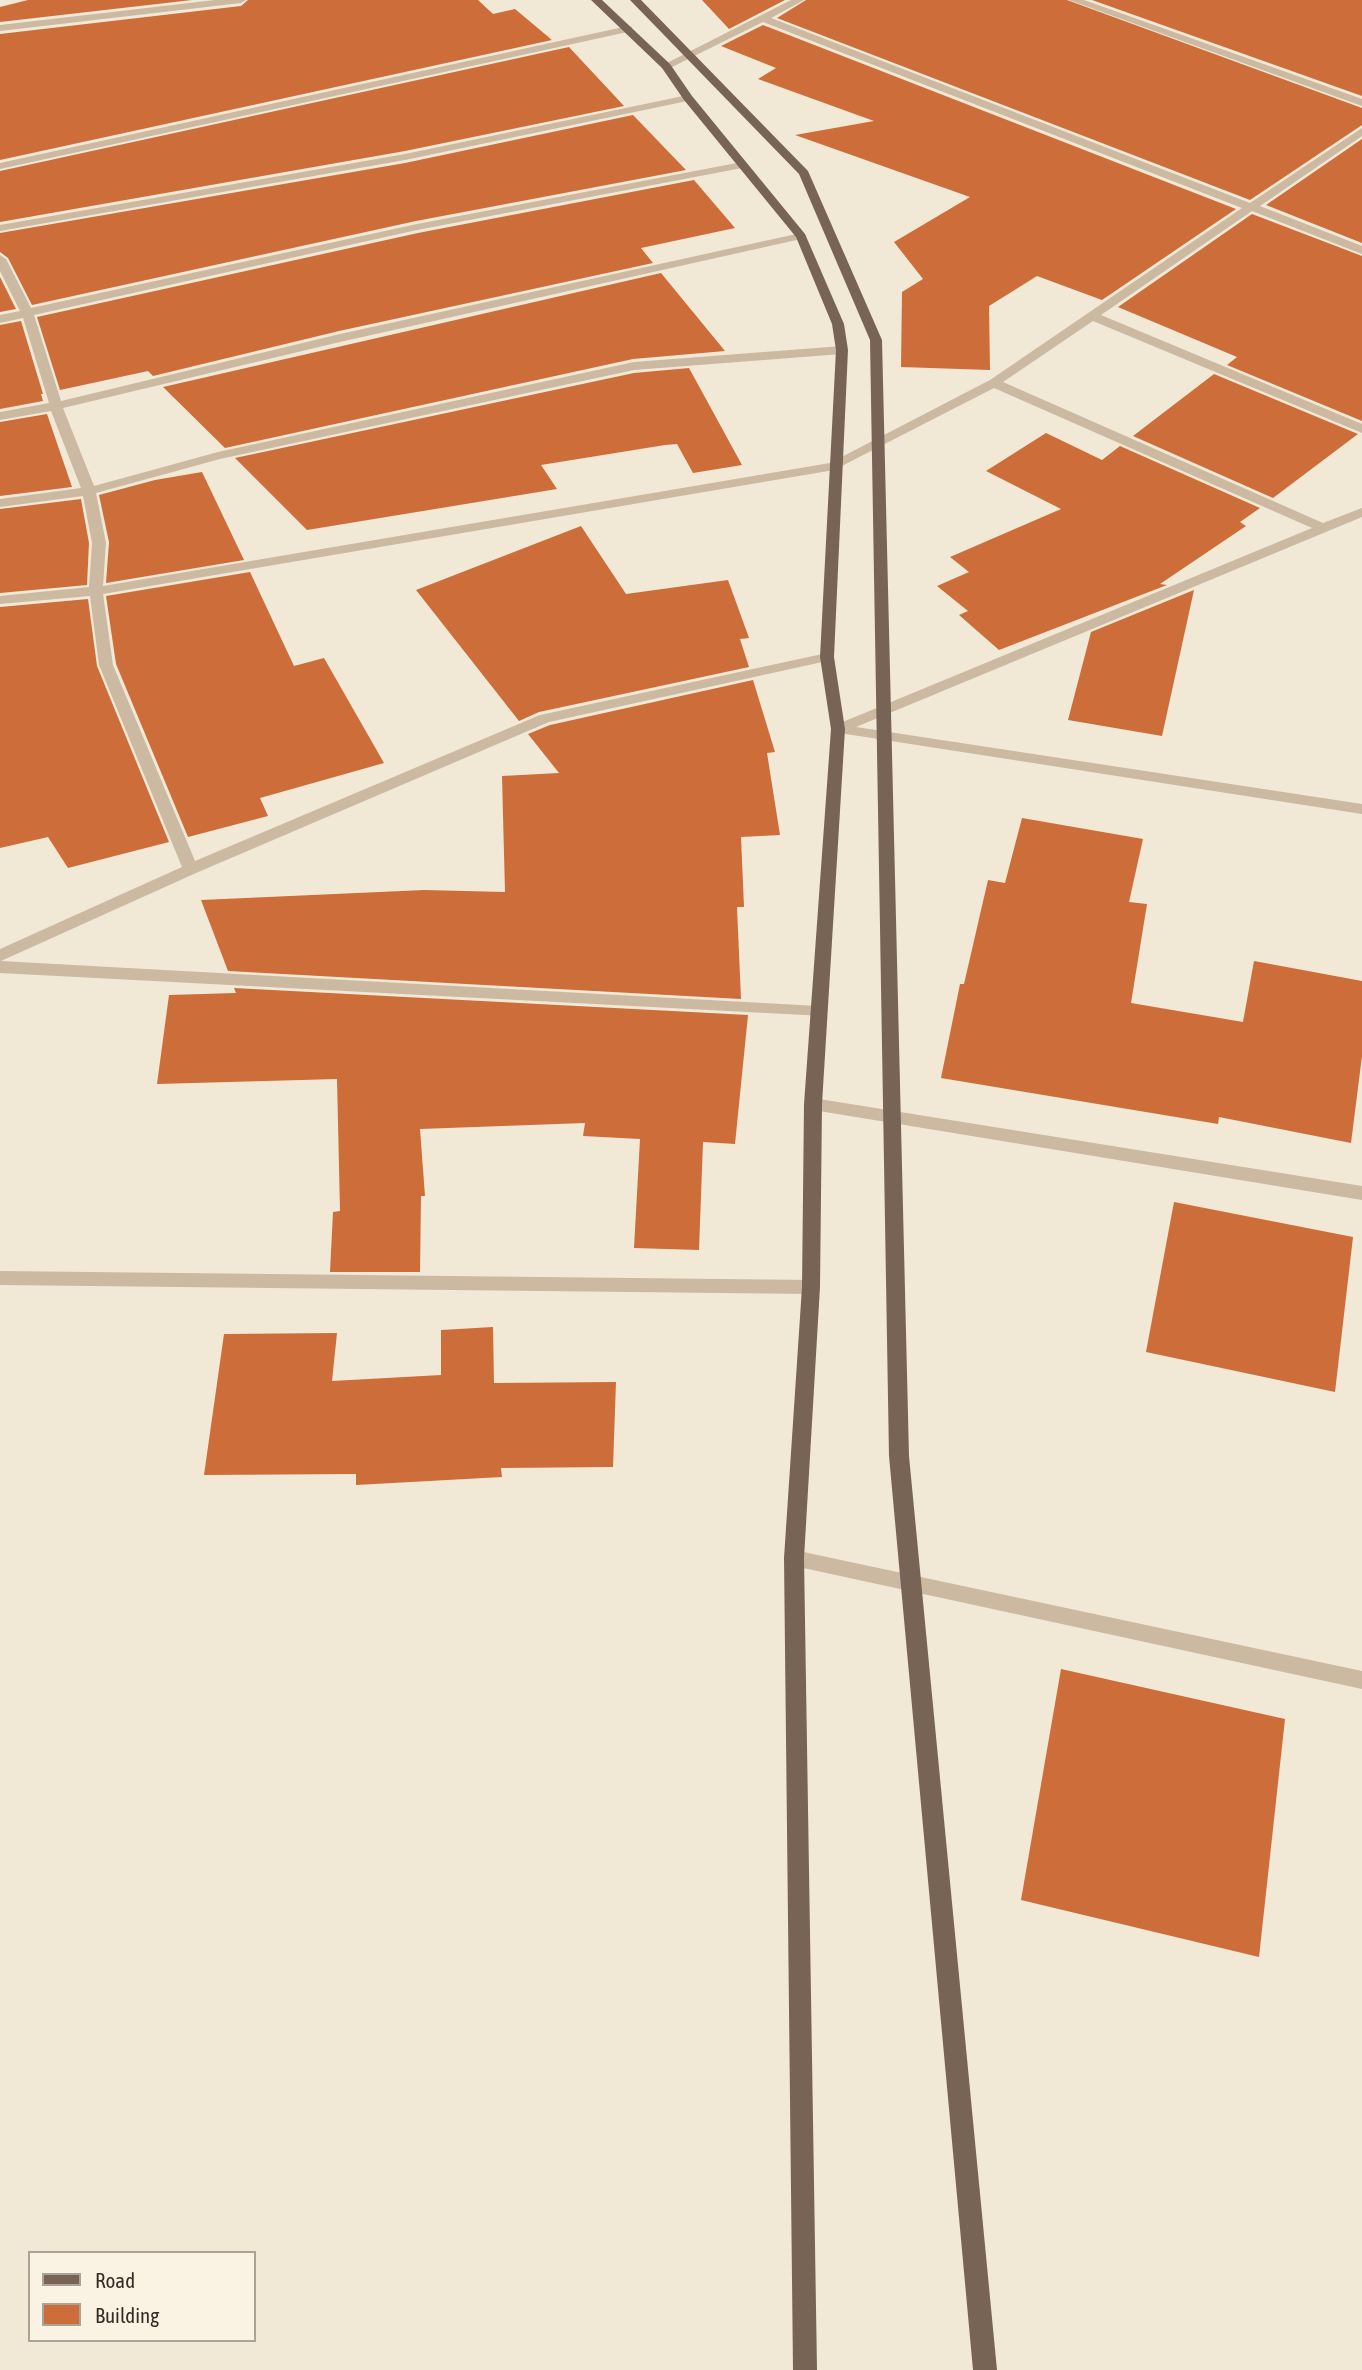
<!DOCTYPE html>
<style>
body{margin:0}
#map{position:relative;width:1362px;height:2370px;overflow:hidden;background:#f2e8d6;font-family:"Asap Condensed",sans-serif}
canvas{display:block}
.legend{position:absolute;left:28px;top:2251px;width:228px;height:91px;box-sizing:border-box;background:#faf2e3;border:2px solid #aba397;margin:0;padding:9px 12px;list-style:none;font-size:21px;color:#352c25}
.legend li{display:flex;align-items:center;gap:14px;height:35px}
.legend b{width:35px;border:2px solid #aba397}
</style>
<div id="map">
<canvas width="1362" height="2370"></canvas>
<ul class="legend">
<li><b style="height:9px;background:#786455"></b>Road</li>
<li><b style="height:19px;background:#cd6d39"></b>Building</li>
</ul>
</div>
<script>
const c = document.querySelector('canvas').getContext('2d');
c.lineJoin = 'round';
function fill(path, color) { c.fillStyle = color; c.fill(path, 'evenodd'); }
const building = new Path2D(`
 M28,0h164l-192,22v-15z
 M248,0h230l15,14 22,-5 37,31 -552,120v-126l241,-28z
 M702,0h83l-56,29z
 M806,0h261l295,108v17l-112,75 -473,-182z
 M1092,0h270v96z
 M763,25l473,184 -134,91 -65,-24 -48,30 1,64 -89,-3 1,-75 21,-13 -29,-37 76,-45 -175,-62 79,-14 -116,-42 18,-11 -55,-22z
 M569,47l55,59 -219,45 -405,71v-51z
 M633,115l53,55 -270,51 -384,84 -24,-47 -8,-6v-19l405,-70z
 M1362,139v104l-96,-38z
 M694,180l41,48 -94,20 12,15 -314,68 -186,45 -5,-5 -88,19 -23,-73 381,-84z
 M1252,214l110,42v165l-135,-56 10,-8 -119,-50z
 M661,273l64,78 -92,8 -408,89 -62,-61z
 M0,277l16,32 -16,3z
 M21,321l22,73h-2l2,7 -43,8v-84z
 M689,368l53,97 -49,8 -16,-29 -12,1 -124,20 16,24 -250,41 -72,-72 399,-85z
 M1214,374l144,60 -85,64 -140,-62z
 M47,414l25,73 -72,9v-74z
 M1046,433l56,27 18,-14 140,62 -20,14 6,4 -86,58 7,1 -168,65 -40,-35 9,-4 -31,-25 32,-14 -19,-15 111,-48 -75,-38z
 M202,472l42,88 -138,23 3,-41 -10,-47 56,-15z
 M81,499l8,44 -2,42 -87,8v-84z
 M581,526l45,68 102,-14 21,58 -9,1 9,28 -210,45 -20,9 -103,-131z
 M250,572l44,94 30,-8 60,105 -124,35 8,18 -80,21 -72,-173 -10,-68z
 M1194,590l-32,146 -94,-16 23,-88z
 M88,599l9,67 72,176 -101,26 -20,-31 -48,11v-241z
 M753,680l22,72 -8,1 13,82 -39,2 3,70h-7l4,92 -513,-28 -27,-71 223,-10 81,2 -3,-116 57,-3 -31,-39 22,-9z
 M1022,818l121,21 -14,63 18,2 -16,99 112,19 11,-61 108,20v75l-11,87 -132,-26 -1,7 -277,-46 19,-94h4l24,-104 17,3z
 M234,988l514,27 -13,129 -32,-2 -4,108 -65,-2 6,-109 -57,-3 2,-13 -165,6 5,67h-4l-1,76h-90l3,-60 7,-1 -3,-132 -180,5 12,-89 67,-2z
 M1174,1202l179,35 -18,155 -189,-40z
 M493,1327l1,56 122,-1 -3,85 -112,1 1,9 -146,8v-11l-152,1 20,-141 113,-1 -5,48 109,-6v-45z
 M1061,1669l224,50 -26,238 -238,-57z`);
const minor = new Path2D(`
 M215,0h31l-5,3 -241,28v-6z
 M791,0h13l-33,18 479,185 112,-75v8l-102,70 102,40v8l-110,-43 -151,104 261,109v9l-269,-112 -90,61 320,141 39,-15v9l-506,210 506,77v10l-529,-82 -2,-3 2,-3 479,-198 -318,-140 -160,82 -731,124 10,71 82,196 345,-146 287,-62 7,4 -7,4 -278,61 -353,151 -195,88 817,45 6,2 2,4 -2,4 -824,-43v-24l182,-82 -83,-202 -9,-69 -90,8v-8l89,-9 3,-44 -9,-47 -83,11v-8l81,-11 -30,-77 -51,9v-8l49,-9 -26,-85 -23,5v-8l20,-4 -20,-40v-16l6,4 25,49 386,-84 325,-62 6,3 -6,3 -325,62 -383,85 27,86 279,-67 461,-101 6,3 -6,3 -461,103 -277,66 31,78 124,-34 416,-90 208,-16 6,4 -6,4 -208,16 -414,89 -124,34 10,50 -3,43 727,-123 160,-83 252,-172 -479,-186 -93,46 -9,-2z
 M1069,0h15l278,99v7z
 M628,26l4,1v4l-632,138v-6z
 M688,95l5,3 -1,2 -287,60 -405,71v-6l405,-71z
 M813,1098l549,88v14l-549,-90 -9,-6z
 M0,1271l811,9 6,2 3,5 -3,5 -6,2 -811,-9z
 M794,1550l568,121v18l-568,-123 -7,-2 -3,-6 3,-6z`);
const major = new Path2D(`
 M591,0h11l68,64 22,32 113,138 39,90 4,26 -14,307 11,72 -23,375 -2,183 -16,271 13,812h-24l-9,-812 18,-271 2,-183 27,-375 -11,-72 16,-307 -4,-26 -36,-87 -112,-137 -22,-32z
 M630,0h11l167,171 74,169 27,1116 88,914h-24l-84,-914 -19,-1116 -71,-166z`);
fill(building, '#cd6d39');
fill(minor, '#cbb9a2');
fill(major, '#786455');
</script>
